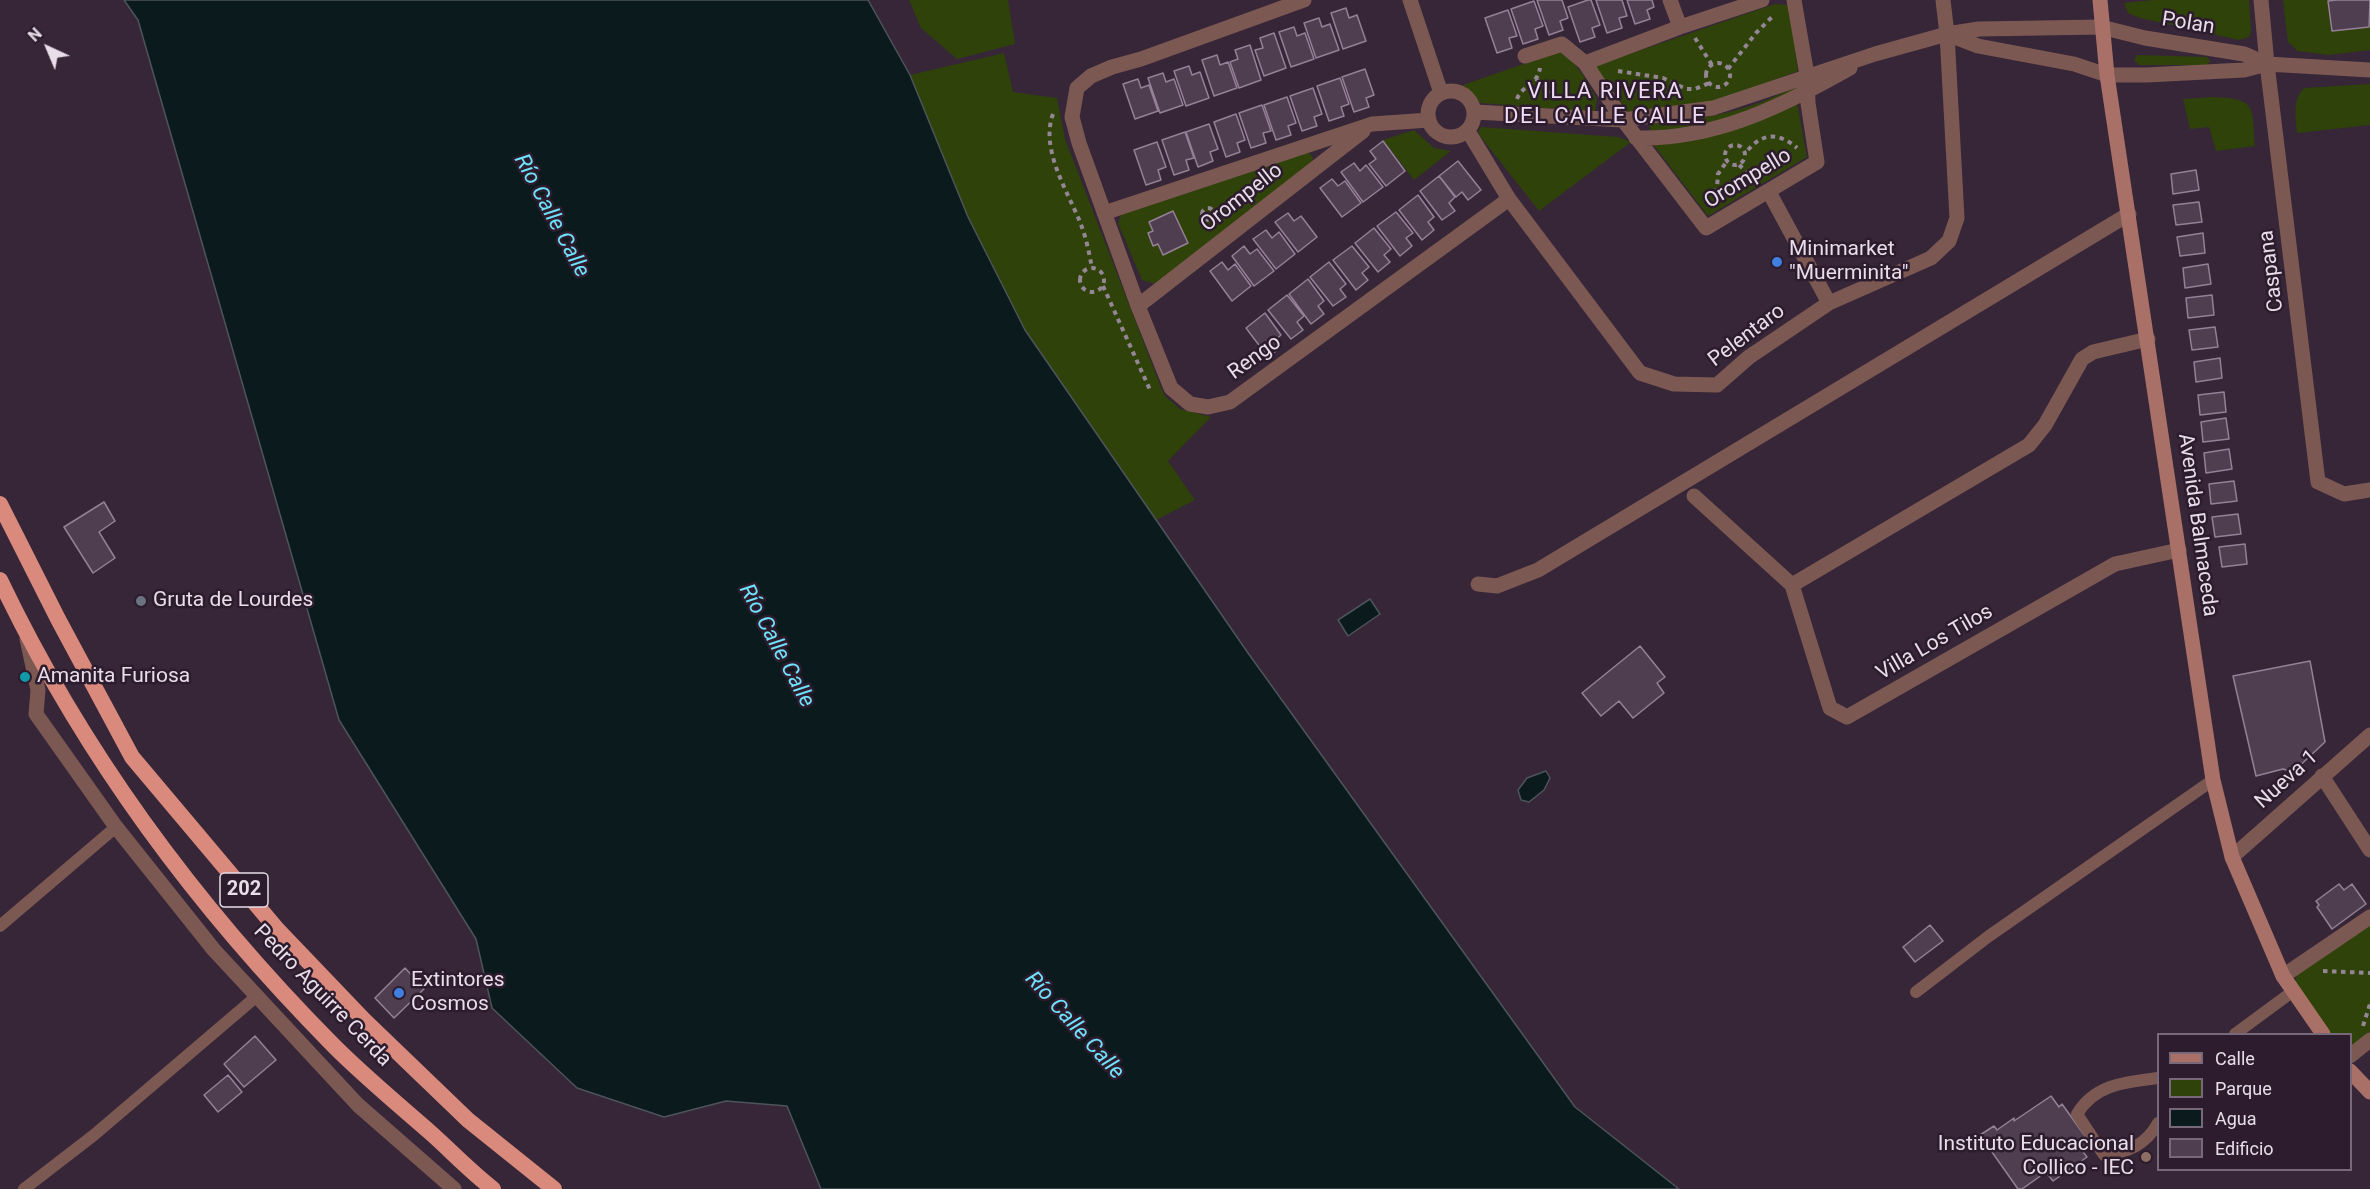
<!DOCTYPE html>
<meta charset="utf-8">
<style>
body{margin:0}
#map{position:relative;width:2370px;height:1189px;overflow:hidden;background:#362638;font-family:Roboto,sans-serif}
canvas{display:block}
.legend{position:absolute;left:2157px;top:1033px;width:195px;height:138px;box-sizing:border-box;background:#2c1c2e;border:2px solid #776979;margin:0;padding:8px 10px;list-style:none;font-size:18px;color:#e8dde9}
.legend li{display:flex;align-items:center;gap:12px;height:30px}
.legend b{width:30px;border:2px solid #776979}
.north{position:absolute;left:18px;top:18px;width:60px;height:60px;-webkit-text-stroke:4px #2c1c2e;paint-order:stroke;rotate:316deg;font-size:16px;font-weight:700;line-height:24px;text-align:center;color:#e8dde9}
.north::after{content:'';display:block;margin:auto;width:21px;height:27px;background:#e8dde9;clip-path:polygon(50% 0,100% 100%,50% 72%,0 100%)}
</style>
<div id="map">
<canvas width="2370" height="1189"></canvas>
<ul class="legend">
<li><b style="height:8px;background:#a87066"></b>Calle</li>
<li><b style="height:16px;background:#2f4209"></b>Parque</li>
<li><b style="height:16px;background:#0b1a1d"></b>Agua</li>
<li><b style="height:16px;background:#4f3d50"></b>Edificio</li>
</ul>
<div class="north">N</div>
</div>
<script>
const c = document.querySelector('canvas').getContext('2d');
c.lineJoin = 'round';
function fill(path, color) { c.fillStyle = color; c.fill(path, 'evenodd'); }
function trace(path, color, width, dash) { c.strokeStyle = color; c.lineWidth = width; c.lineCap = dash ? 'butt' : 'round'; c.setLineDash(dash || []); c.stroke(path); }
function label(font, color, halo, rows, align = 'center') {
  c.font = font + ' Roboto,sans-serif'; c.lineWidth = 5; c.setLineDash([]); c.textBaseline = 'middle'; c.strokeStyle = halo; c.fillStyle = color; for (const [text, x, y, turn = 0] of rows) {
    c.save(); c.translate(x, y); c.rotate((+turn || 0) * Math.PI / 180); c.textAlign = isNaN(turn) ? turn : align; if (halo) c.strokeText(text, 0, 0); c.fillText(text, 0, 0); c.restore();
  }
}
const green = new Path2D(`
 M909,0h99l7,44 -58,15 -36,-31z
 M2153,0h96l2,32 -2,5 -10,3 -99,-22 -12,-5 -4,-10z
 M2283,0h87v50l-42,5 -30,-4 -10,-9z
 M1775,4l14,1 9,66 -67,25 -47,12 -56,4 -33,-46z
 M1558,52l8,1 17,22 14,24 -2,13 -114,-9 -18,-18z
 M1004,53l9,39 44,6 8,41 99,256 16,14 31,8 -43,44 27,39 -39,20 -131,-190 -57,-113 -58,-142z
 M2137,55l70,2 3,4 -3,4h-68l-5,-5z
 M2370,84v41l-73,8c-1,-17 -5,-33 7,-45z
 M1800,86l2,4 -96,36 -56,5 -1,-7c36,-2 72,-8 107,-20 15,-5 28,-13 44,-18z
 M2214,97c44,2 38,10 41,49l-39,5 -7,-24 -19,2 -7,-30z
 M1797,103l10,54 -99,59 -56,-73c52,-8 98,-14 145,-40z
 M1481,127l137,10 13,5 -92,69 -59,-75 -2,-4z
 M1414,130l20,18 17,3 -37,29 -31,-40z
 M1308,152l5,5 -2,6 -155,121 -14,-4 -24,-57 4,-10z
 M2370,925v109l-19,14 -1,-14h-22l-34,-48 3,-13z`);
const water = new Path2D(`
 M124,0h744l42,75 58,142 57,113 223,323 327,454 104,82h-858l-34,-83 -61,-5 -62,16 -87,-29 -85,-80 -16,-69 -137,-219 -201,-700z
 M1370,599l10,15 -32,22 -10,-16z
 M1546,771l4,7 -6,12 -15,12 -8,-2 -3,-10 9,-12z`);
const building = new Path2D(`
 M1537,0h25l6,18 -8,3 3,9 -14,5z
 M1588,0h3l9,25 -8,3 3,9 -15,5 -12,-35z
 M1596,0h26l5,16 -8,2 3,10 -15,5z
 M1627,0h25l2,7 -7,3 3,9 -15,5z
 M2337,0h33l-1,27 -37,4 -4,-30z
 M1534,1l9,25 -8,3 3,10 -15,5 -12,-35z
 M1346,8l3,10 8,-3 9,26 -23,8 -12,-36z
 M1508,10l9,26 -8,2 3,10 -15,5 -12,-35z
 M1319,18l3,9 8,-3 9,26 -23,8 -12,-35z
 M1294,27l3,9 8,-3 9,26 -23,8 -12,-35z
 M1274,33l12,35 -22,8 -9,-26 8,-2 -3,-10z
 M1250,45l11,35 -22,8 -9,-26 8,-3 -3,-9z
 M1217,55l3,10 8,-3 9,26 -23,8 -12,-36z
 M1189,66l3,9 8,-3 9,26 -23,8 -12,-35z
 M1365,69l9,26 -8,3 3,9 -15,5 -12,-35z
 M1163,73l3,9 8,-3 9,26 -23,8 -12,-35z
 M1340,78l9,26 -8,3 3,9 -15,5 -12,-35z
 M1138,79l3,9 8,-3 9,26 -23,8 -12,-35z
 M1313,88l9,26 -8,3 3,9 -15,5 -12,-35z
 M1287,97l9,26 -8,3 3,9 -15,5 -12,-35z
 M1262,105l9,26 -8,2 3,10 -15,5 -12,-35z
 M1236,114l9,26 -8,3 3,9 -14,5 -12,-35z
 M1209,124l9,25 -8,3 3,9 -15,6 -12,-35z
 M1185,132l9,26 -8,2 3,10 -15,5 -12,-35z
 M1383,141l22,30 -19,15 -17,-22 7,-5 -6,-8z
 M1157,142l9,25 -8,3 3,10 -15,5 -12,-35z
 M1458,161l23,29 -13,10 -6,-8 -6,5 -17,-21z
 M1354,163l6,8 6,-6 17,22 -20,15 -22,-30z
 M2196,170l3,20 -26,4 -2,-20z
 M1439,176l16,21 -6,6 6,8 -13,9 -22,-29z
 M1332,179l6,7 7,-5 16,22 -19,14 -22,-29z
 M1418,195l16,22 -6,5 6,8 -12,10 -23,-30z
 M2199,202l3,20 -26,3 -3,-20z
 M1173,211l15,32 -25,12 -5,-11 -5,2 -5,-13 5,-2 -4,-9z
 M1396,212l17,21 -7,5 6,8 -12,10 -23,-30z
 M1288,213l6,8 7,-5 16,21 -19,15 -23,-30z
 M1374,228l17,21 -7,6 6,7 -12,10 -23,-29z
 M1266,230l6,8 7,-6 16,22 -19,15 -23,-30z
 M2203,233l2,20 -25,3 -3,-19z
 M1244,246l6,8 7,-5 17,22 -20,15 -22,-30z
 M1352,246l17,21 -7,6 6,7 -12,10 -23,-30z
 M1222,262l6,8 7,-6 16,22 -19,15 -22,-30z
 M1329,262l17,22 -6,5 6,8 -13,9 -23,-29z
 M2208,264l3,20 -26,4 -2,-20z
 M1308,279l16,22 -6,5 6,8 -13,10 -22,-30z
 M1287,295l17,21 -7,6 6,8 -12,9 -23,-29z
 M2212,295l2,20 -26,3 -2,-20z
 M1265,313l16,22 -6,5 5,8 -12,9 -22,-29z
 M2215,327l3,20 -26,3 -3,-20z
 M2220,358l2,20 -26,4 -2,-20z
 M2224,392l2,20 -26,3 -2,-20z
 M2226,418l3,21 -26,3 -2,-20z
 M2229,449l3,20 -26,4 -2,-20z
 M2234,481l3,20 -26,3 -2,-20z
 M104,502l11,19 -16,11 16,26 -22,15 -29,-46z
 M2238,514l3,20 -26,3 -3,-20z
 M2245,544l2,20 -25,3 -3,-20z
 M1640,646l25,31 -8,6 7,10 -31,25 -14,-17 -18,15 -19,-23z
 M2310,661l15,81 -32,30 -10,-3 -27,7 -23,-100z
 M2339,884l5,6 8,-6 14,20 -34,25 -15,-22 2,-2 -3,-4z
 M1930,925l13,16 -28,21 -12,-15z
 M405,968l19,21 -30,29 -19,-20z
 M255,1036l21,24 -32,27 -20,-23z
 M228,1075l14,17 -24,20 -14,-17z
 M2051,1096l8,11 3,-3 28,39 -9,6 6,8 -34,24 -7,-9 -24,17h-4l-38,-54 14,-9 3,4 17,-12v3z`);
const path = new Path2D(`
 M1695,38l17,27
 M1706 75a12 12 0 1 1 24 0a12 12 0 1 1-24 0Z
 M1728,69l28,-36 18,-18
 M1618,71l45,7 23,11h9l14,-6
 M1536,79l18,15v6
 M1517,99c5,-14 20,-13 23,-31
 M1053,114c-13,35 14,76 27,108 6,15 9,30 12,46
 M1725 155a10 10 0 1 1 20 0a10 10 0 1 1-20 0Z
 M1748,150c15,-18 32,-17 49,-2
 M1739,165l17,15
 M1716,202l2,-28 9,-13
 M1202 214a6 6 0 1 1 12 0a6 6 0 1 1-12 0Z
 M1080 280a12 12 0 1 1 24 0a12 12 0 1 1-24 0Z
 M1103,286l48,106
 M2323,971l47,2
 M2363,1026l7,-22`);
const service = new Path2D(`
 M0,926l116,-99
 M1916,992l73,-56 224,-156
 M2235,1034l57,-42
 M2158,1078c-32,4 -63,6 -81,36l27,41c24,-3 42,-10 54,-32
 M24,1189l70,-54 163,-139`);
const minor = new Path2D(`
 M1304,0l-163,59 -29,8 -21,9 -14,12 -5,29 7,26 59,163 33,82 19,16 18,3 22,-5 279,-203
 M1410,0l31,93
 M1670,0l10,27
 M2261,0l6,64 51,418 26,12 26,-4
 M1947,34l31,12 96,18 33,11h40l97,-5 23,-6 103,6
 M1525,56l37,-12 23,19 38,57 83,108 111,-66 -9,-59 -1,-28 -13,-75
 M1585,63l95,-36 82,-27
 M1428 114a23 23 0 1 1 46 0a23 23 0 1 1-46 0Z
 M1475,112l148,8 90,-12 162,-54 72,-20 32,-5 122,-2 44,11 99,16 23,10
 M1468,131l41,68 131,174 34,11 43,1 32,-28 80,-54 102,-45 18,-17 8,-23 -10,-184 -4,-34
 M1636,138c79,2 147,-32 214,-70
 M1769,192l60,111
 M1104,213l268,-89 57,-4
 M1138,306l225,-175
 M1694,496l98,89 38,123 17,9 268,-153 64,-14
 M1478,584l19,2 41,-16 591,-356
 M1792,585l237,-140 16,-20 37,-66 11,-7 55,-13
 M27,639l11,51 -2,24 80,113 98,123 144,155 96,84
 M2322,776l48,74
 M2232,857l138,-122
 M2283,976l87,-59
 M2350,1056l20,-16`);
const secondary = new Path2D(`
 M2100,0l7,75 106,705 19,77 51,119 40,58
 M2350,1071l20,21`);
const trunk = new Path2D(`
 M0,504l58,115 74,138 144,171 88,92 104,100 86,69
 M0,580c83,174 199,330 334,466 31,31 65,59 98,88 20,18 39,38 61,55`);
const markers = [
 [1777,262,6,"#3f7fe0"],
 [141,601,6,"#6b7280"],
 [25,677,6,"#0f9aa8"],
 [399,993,6,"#3f7fe0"],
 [2146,1157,6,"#8d6e63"]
];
const shields = [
 [244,890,48]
];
const shieldNames = [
 ["202",244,890]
];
const streetNames = [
 ["Polan",2188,24,9],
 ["Orompello",1748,179,-31],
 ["Orompello",1242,198,-38],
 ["Caspana",2272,271,-97],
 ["Pelentaro",1747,336,-37],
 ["Rengo",1255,358,-36],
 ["Avenida Balmaceda",2197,525,82],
 ["Villa Los Tilos",1935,643,-30],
 ["Nueva 1",2287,780,-42],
 ["Pedro Aguirre Cerda",322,996,46]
];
const poiNames = [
 ["Minimarket",1789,250],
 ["\"Muerminita\"",1789,274],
 ["Gruta de Lourdes",153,601],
 ["Amanita Furiosa",37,677],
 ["Extintores",411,981],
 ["Cosmos",411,1005],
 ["Instituto Educacional",2134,1145,"right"],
 ["Collico - IEC",2134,1169,"right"]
];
const neighbourhoodNames = [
 ["VILLA RIVERA",1605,92],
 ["DEL CALLE CALLE",1605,117]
];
const waterNames = [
 ["Río Calle Calle",551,216,62],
 ["Río Calle Calle",776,646,62],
 ["Río Calle Calle",1074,1026,48]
];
fill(green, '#2f4209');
fill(water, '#0b1a1d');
trace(water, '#4d545a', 1.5);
fill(building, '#4f3d50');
trace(building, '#958197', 1.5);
trace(path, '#948695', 4, [4.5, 4.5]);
trace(service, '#7c5852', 12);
trace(minor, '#7c5852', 15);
trace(secondary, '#a87066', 15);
trace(trunk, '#d98a7c', 16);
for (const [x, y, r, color] of markers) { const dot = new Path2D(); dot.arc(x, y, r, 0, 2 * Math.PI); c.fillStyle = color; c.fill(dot); trace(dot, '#2c1c2e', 2); }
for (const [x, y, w] of shields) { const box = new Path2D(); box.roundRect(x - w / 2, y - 17, w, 34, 4.5); c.fillStyle = '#2c1c2e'; c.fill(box); trace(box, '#e8dde9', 1.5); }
label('bold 20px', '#e8dde9', null, shieldNames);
label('21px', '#e8dde9', '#2c1c2e', streetNames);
label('21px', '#e8dde9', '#2c1c2e', poiNames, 'left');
c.letterSpacing = '1.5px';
label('22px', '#f0dbf3', '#2c1c2e', neighbourhoodNames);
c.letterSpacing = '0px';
label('italic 22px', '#6ee3fb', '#2c1c2e', waterNames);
</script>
